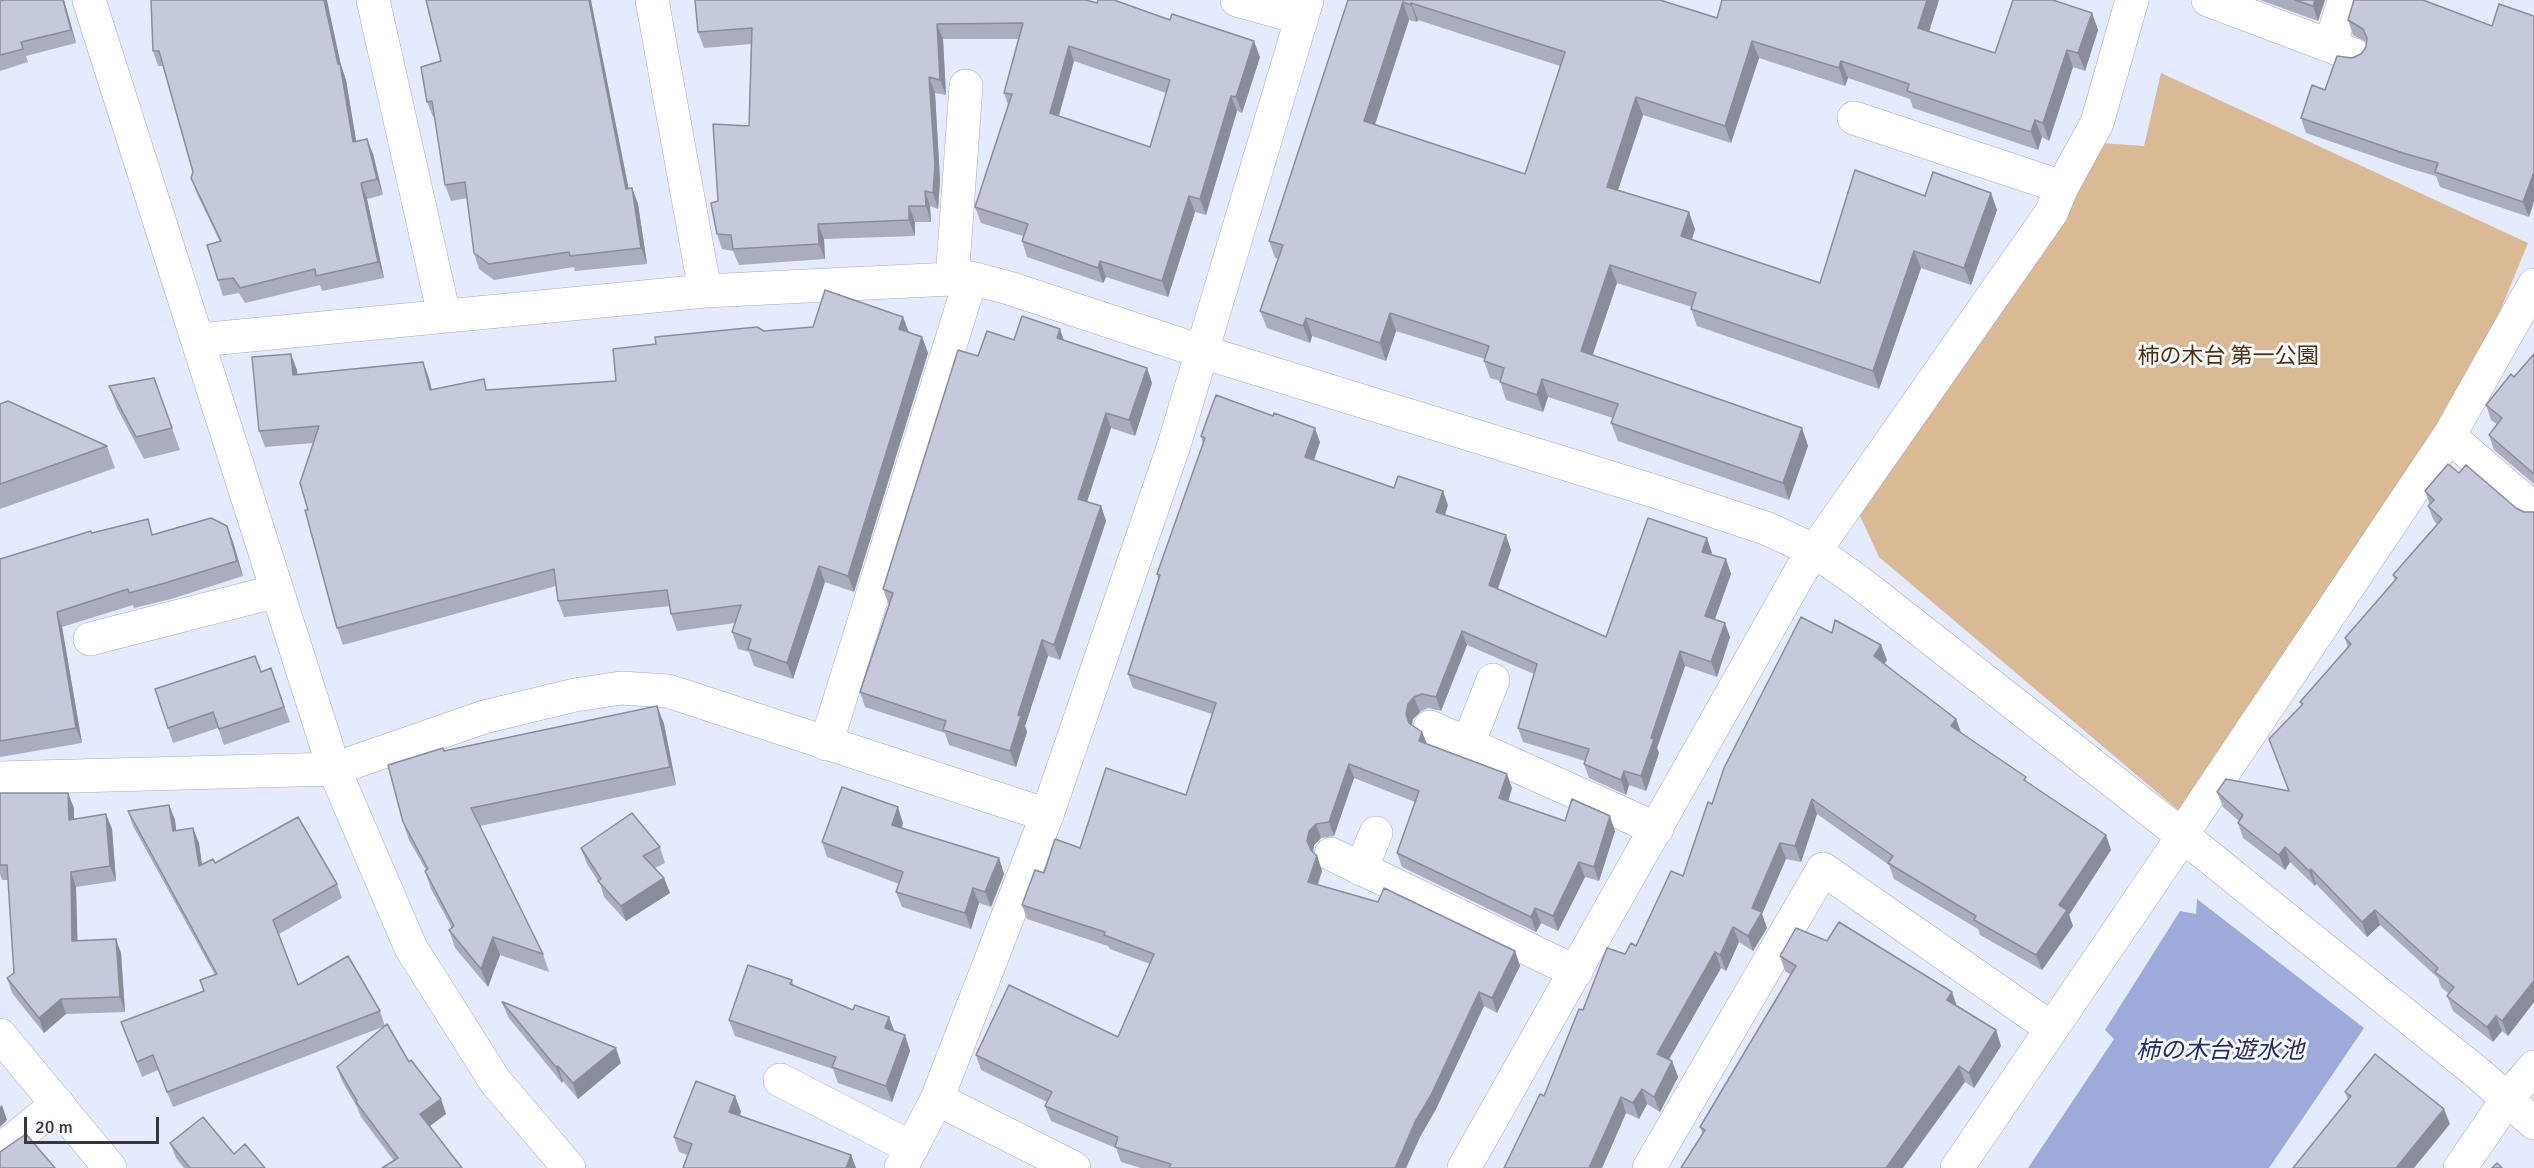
<!DOCTYPE html>
<meta charset="utf-8">
<style>
body{margin:0}
#map{position:relative;width:2534px;height:1168px;overflow:hidden;background:#e5ebfe;font-family:Signika,sans-serif}
canvas{display:block}
.scale{position:absolute;left:24px;top:1117px;width:135px;height:27px;box-sizing:border-box;border:3px solid #35373e;border-top:0;padding-left:8px;font-size:18px;line-height:21px;white-space:nowrap;color:#35373e;-webkit-text-stroke:4px #f7f9fc;paint-order:stroke}
</style>
<div id="map">
<canvas width="2534" height="1168"></canvas>
<div class="scale">20 m</div>
</div>
<script>
const c = document.querySelector('canvas').getContext('2d');
c.lineJoin = 'round';
function fill(path, color) { c.fillStyle = color; c.fill(path, 'evenodd'); }
function trace(path, color, width, dash) { c.strokeStyle = color; c.lineWidth = width; c.lineCap = dash ? 'butt' : 'round'; c.setLineDash(dash || []); c.stroke(path); }
function label(font, color, halo, rows, align = 'center') {
  c.font = font + ' Signika,"Noto Sans JP",sans-serif'; c.lineWidth = 6; c.setLineDash([]); c.textBaseline = 'middle'; c.strokeStyle = halo; c.fillStyle = color; for (const [text, x, y, turn = 0] of rows) {
    c.save(); c.translate(x, y); c.rotate((+turn || 0) * Math.PI / 180); c.textAlign = isNaN(turn) ? turn : align; if (halo) c.strokeText(text, 0, 0); c.fillText(text, 0, 0); c.restore();
  }
}
const green = new Path2D(`
 M2161,73l367,170 -79,193 -258,385 -312,-264 -19,-41 191,-303 36,-71 57,4z`);
const water = new Path2D(`
 M2197,899l167,129 -95,140h-241l86,-129 -9,-9 75,-119 16,3z`);
const minor = new Path2D(`
 M89,0l245,769 77,179 84,133 74,87
 M373,0l71,315
 M652,0l53,291
 M1237,0l65,18
 M2208,0l146,55
 M2330,45l13,-40
 M1854,118l208,69
 M952,280l14,-194
 M199,340l506,-49 266,-13 38,10 194,64 454,140 111,37 47,22 44,31 324,254 297,239 54,48
 M2449,436l85,73
 M90,639l187,-48
 M1430,727l227,102
 M826,744l145,-466
 M1468,744l25,-64
 M0,778l334,-9 150,-52 91,-22 46,-7 47,3 379,124
 M1331,854l245,118
 M1361,869l15,-36
 M0,1035l110,133
 M780,1080l132,68
 M937,1099l137,69
 M0,1150l58,-46
 M901,1168l36,-69 110,-284 127,-370 133,-445
 M1464,1168l338,-599 249,-356 11,-26 35,-64 35,-123
 M1649,1168l174,-299 228,159
 M1957,1168l226,-332 8,-15 258,-385 85,-151
 M2460,1168l48,-70 26,-31`);
const wall = new Path2D(`
 M3,0h61l12,43 -50,13 2,6 -28,9v-70z
 M151,0l190,65 5,15 10,61 11,-2 6,15 10,41 -16,4 17,79 -62,13 -2,-6 -75,18 -6,-10 -16,3 -5,-16 2,-38 -23,-48 -6,-16 2,-6 -30,-106h-5l-5,-15z
 M1086,0l174,57 -18,56 -5,-2 -31,104 -11,-3 -27,85 -62,-20 -3,6 -76,-26 -5,-16 1,-5 -42,-13 -6,-16 33,-102 -4,-12 15,-54h-76l3,56 -11,-2 5,87 -2,29 -8,-3 1,16h-16v14l-91,3 1,20 -86,6 -6,-14 -11,-2 -5,-15 1,-33 31,-75 2,-82 -47,4 -6,-16zM1074,61l92,32 -16,54 -91,-31z
 M1348,0l369,18 5,-18h217l-10,32 66,21 97,-40 6,17 -13,41 -12,-4 -24,74 -7,-4 -4,13 -125,-42 -3,-9 -62,-21 -3,8 -86,-28 -28,85 -88,-28 -25,75 77,39 -3,10 128,44 105,-87 66,-3 6,17 -26,75 -50,-17 -42,121 -182,-63 -6,-17 1,-2 -75,-24 -25,72 210,73 6,18 -19,54 -171,-59 -7,-18 2,-5 -65,-21 -5,15 -37,-12 -6,-19 -10,-3 -6,-17 1,-2 -89,-28 -10,30 -74,-25 -2,7 -43,-15 -7,-17 18,-52 -3,-1 -6,-17zM1409,20l8,2 1,-2 142,46 -35,108 -150,-49z
 M2260,0h65l-7,21z
 M2348,20l144,6 37,191 -89,-30 -4,-11 -28,-8 -102,-35 -5,-15 51,-60 9,-4 5,-7v-5l-13,-7z
 M441,61l188,128 3,-1 6,16 9,60 -72,7 -1,-4 -80,13 -15,-11 -5,-16 -7,-55 -16,3 -6,-16 -10,-68h-2l-6,-15z
 M903,317l6,16 13,4 6,16 -74,239 -29,-10 -32,97 -39,-13 -5,-14 -11,-3 -6,-17 3,-9 -58,8 -6,-17 -1,-8 -106,11 -6,-16 -2,-15 -213,59 -6,-17 -29,-118 5,-67 -48,4 -6,-16 38,-61v4l126,-12 9,28h56l128,-9 148,-50 49,-4z
 M1060,329l4,12 83,27 5,15 -17,53 -24,-8 -24,74 14,4 5,15 -46,139 -12,-4 -23,70 2,6 -11,35 -67,-22 -4,-12 -80,-26 -5,-15 29,-87 -6,-16 95,-233 36,-16z
 M2534,354v130l-40,-34 -5,-15 8,-11 -6,-4 -5,-15 28,-28z
 M154,378l26,72 -36,9 -27,-51 -8,-22z
 M0,404l107,42 8,22 -115,41z
 M1201,436l119,6 -6,18 80,28 54,17 -3,10 66,35 -13,39 108,48 106,-84v2l14,4 5,15 -16,45 15,18 -13,40 -32,-11 -28,82 2,5 -13,38 -17,-6 -3,10 -37,-17 -5,-14 1,-3 -62,-19 -5,-14 16,-54 -67,-29 -26,66 -13,-3 -8,4 -7,7 -1,6 14,19 86,44 -4,13 57,20 50,10 -16,50 -14,-4 -27,54 -17,-8 -5,9 -134,-65 -5,-14 18,-51 -61,-24 -20,58 -13,2 -7,7 -1,8 4,3 5,15 -4,14 197,66 5,15 -23,47 -13,-7 -48,103 -16,28 -14,31h-265l-20,-6 -5,-14 -65,-27 -6,-15 2,-4 -66,-32 -5,-15 142,-18 32,-73 -40,-15 -2,-3 -81,-27 -5,-14 22,-32 36,-25 106,-53 26,-81 -79,-26 -5,-14 30,-95 -1,-5 46,-130z
 M2459,473l57,35 8,4h10v490l-26,34 -6,-5 -9,11 -40,-31 -6,-15 2,-2 -8,-7 -3,-9 -58,-53 -13,12 -51,-53 -1,2 -25,-24 -5,8 -42,-32 -5,-15 1,-2 -16,-14 -6,-15 72,-1 13,-86 -2,-3 48,-54 -3,-10 50,-57 -2,-6 44,-51 -3,-3 -6,-15 2,-1 -5,-14z
 M227,526l6,16 10,34 -72,23 -37,9 -1,-3 -71,22 20,116 -82,14v-198l92,-26 62,1z
 M1832,633l49,12 6,15 -3,4 72,55 5,14 67,50 78,52 5,15 -42,65 4,11 -31,44 -62,-35 -2,-6 -84,-50 -5,-14 -72,-51 -16,48 -15,-3 -24,55 5,14 -14,23 -14,-9 -13,29 -5,-3 -53,92 4,1 6,16 -18,35 -13,-8 -8,15 -13,-6 -24,55h-98l40,-72 39,-86 42,-56 11,-8 47,-70 29,-72z
 M271,668l19,54 -66,23 -6,-17 -45,15 -18,-54 106,-18z
 M657,706l7,18 12,61 -196,41 63,128 6,18 -49,-17 -12,32 -33,-39 -6,-18 3,-2 -21,-39 -6,-18 1,-1 -17,-30 -6,-18 41,-71z
 M0,793l74,15v11l32,-5 6,15 4,52 -40,6 1,54 44,12 4,59 -59,2 -22,19 -32,-40 -5,-15 7,-5 -6,-93h-6l-2,-6z
 M169,805l6,15 1,11 23,12 3,22 13,-2 122,21 5,14 -63,36 19,51 82,26 5,15 -212,81 -15,-37 -16,7 -21,-55 83,-31 11,-16 -82,-149 -5,-15z
 M903,823l-1,5 97,30 5,16 -13,33 -12,-4 -8,26 -69,-22 -6,-15 3,-8 -72,-27 -5,-15z
 M660,847l5,16 -10,5 9,10 6,15 -44,28 -22,-24 -4,-13 -13,-20 -6,-16z
 M1827,941l125,51 5,14 39,24 5,16 -27,42 -9,-6 -262,52 -3,-7 91,-152 -6,-4 -5,-15z
 M792,980l2,6 59,24 36,7 5,14 11,4 5,16 -18,51 -54,-19 -5,-14 -98,-33 -6,-16z
 M502,1002l119,61 -43,36 -15,-18 -1,2 -54,-66z
 M409,1062l32,37 5,15 -17,12 33,42 -68,-7 -33,-44 -4,-10 -15,-26 -5,-14z
 M2345,1092l105,32 -102,-24z
 M735,1096l6,16 -1,3 111,40 5,13h-173l4,-13 -8,-3 -5,-15z
 M170,1143l95,25h-81l-8,-10z`);
const shadedWall = new Path2D(`
 M63,0h1l12,43 -5,-13z
 M324,0h3l14,65 5,15 13,78 -6,-16 -15,-78z
 M589,0h2l41,205 -6,-16z
 M1927,0h12l-15,46 -6,-18z
 M2315,0h10l-7,21 -5,-15z
 M1403,2l6,18 -39,119 -6,-18z
 M1411,3l7,17 -1,2 -6,-17z
 M2092,13l6,17 -13,41 -7,-18z
 M937,24l6,15 3,56 -6,-15z
 M1254,41l6,16 -18,56 -6,-16z
 M1752,41l7,17 -28,85 -6,-17z
 M1069,46l5,15 -19,68 -5,-16z
 M2067,50l6,17 -24,74 -6,-18z
 M1841,61l7,17 -3,8 -6,-18z
 M929,77l6,16 5,87 -2,29 -5,-16z
 M1231,96l6,15 -31,104 -6,-16z
 M1636,97l7,18 -30,90 -6,-18z
 M2035,120l7,17 -4,13 -7,-18z
 M367,139l6,15 10,41 -6,-16z
 M2534,172v30l-5,15 -6,-15z
 M361,183l6,16 17,79 -6,-16z
 M632,188l6,16 9,60 -6,-16z
 M925,191l5,15 1,16 -5,-16z
 M1991,193l6,17 -26,75 -7,-17z
 M1189,196l6,16 -27,85 -6,-16z
 M909,206l6,16v14l-6,-16z
 M1689,212l6,17 -7,24 -7,-17z
 M818,224l6,15 1,20 -6,-15z
 M1914,251l7,17 -42,121 -6,-18z
 M1100,261l6,16 -3,6 -5,-15z
 M1610,265l7,18 -29,86 -7,-18z
 M1390,313l6,18 -10,30 -6,-18z
 M903,317l6,16 -10,-4z
 M1306,318l6,18 -2,7 -7,-17z
 M1060,329l5,15 -8,-6z
 M922,337l6,16 -74,239 -6,-16z
 M291,354l6,16 2,21 -6,-16z
 M423,362l6,16 7,29 -6,-17z
 M1147,368l5,15 -17,53 -6,-16z
 M1542,379l6,18 -5,15 -6,-17z
 M1106,413l5,15 -28,86 -5,-15z
 M1315,428l5,14 -10,30 -5,-15z
 M1802,428l6,18 -19,54 -6,-17z
 M1443,491l5,14 -7,21 -5,-14z
 M1101,506l5,15 -46,139 -6,-15z
 M227,526l6,16 10,34 -6,-15z
 M1506,535l5,15 -17,49 -5,-14z
 M1707,538l5,15 -5,13 -5,-14z
 M1726,559l5,15 -20,56 -6,-14z
 M819,566l6,16 -32,97 -6,-16z
 M57,612l5,15 20,116 -6,-15z
 M1725,623l5,14 -13,40 -6,-15z
 M1462,631l5,14 -26,66 -5,-14z
 M1042,640l6,16 -23,70 2,6 -11,35 -6,-16 8,-36z
 M1881,645l6,15 -8,12 -5,-16z
 M1680,651l5,15 -28,82 2,5 -13,38 -5,-15 10,-38z
 M1414,697l6,15 -7,7 -2,9 -5,-14 2,-10z
 M657,706l7,18 12,61 -6,-18z
 M1956,719l6,16 -11,-9z
 M1422,732l6,14 -9,-5z
 M1349,764l5,14 -20,58 -5,-14z
 M1624,771l5,14 -3,10 -5,-15z
 M1507,774l5,14 -7,24 -6,-14z
 M68,793l6,15v26l-5,-14z
 M1812,799l5,15 -16,48 -6,-16z
 M169,805l6,15 3,26 -5,-15z
 M898,807l5,16 -6,17 -5,-15z
 M106,814l6,15 4,52 -6,-15z
 M1610,816l5,15 -16,50 -5,-14z
 M1316,824l5,14 -7,7 -2,11 -5,-15 2,-10z
 M193,828l6,15 5,38 -5,-15z
 M2106,835l5,15 -42,65 4,11 -31,44 -6,-15 23,-50z
 M1780,843l6,16 -24,55 5,14 -14,23 -5,-15 4,-28z
 M2285,847l5,15 -5,8 -6,-15z
 M1317,856l5,15 -9,26 -5,-15z
 M999,858l5,16 -13,33 -6,-15z
 M1579,862l6,15 -27,54 -5,-15z
 M2311,869l5,15 -1,2 -6,-15z
 M71,872l5,15 2,69 -6,-15z
 M664,878l6,15 -44,28 -5,-15z
 M973,888l6,15 -8,26 -6,-16z
 M1535,908l6,15 -5,9 -5,-15z
 M2375,910l5,15 -13,12 -5,-15z
 M1733,927l6,15 -13,29 -6,-16z
 M493,937l7,18 -12,32 -7,-18z
 M116,939l5,14 4,59 -5,-15z
 M1515,951l5,15 -23,47 -5,-15z
 M1715,952l6,16 -58,102 -6,-16z
 M2533,982l1,4v16l-26,34 -6,-15z
 M1479,992l5,14 -48,103 -16,28 -14,31h-11l20,-46z
 M1952,992l5,16 -10,-8z
 M61,999l5,15 -22,19 -5,-15z
 M2496,1016l6,15 -9,11 -6,-15z
 M889,1017l6,16 -10,-5z
 M1996,1030l5,16 -27,42 -5,-15z
 M905,1035l5,16 -18,51 -6,-16z
 M616,1048l5,15 -43,36 -5,-16z
 M1672,1061l6,16 -18,35 -6,-15z
 M558,1066l5,15 -1,2 -6,-16z
 M1959,1066l6,16 -62,86h-17z
 M1642,1089l5,15 -8,15 -6,-16z
 M735,1096l6,16 -6,15 -6,-15z
 M1621,1097l5,16 -24,55h-13z
 M441,1099l5,15 -20,15 -6,-15z
 M2,1105l5,15 -7,7v-20z
 M2444,1109l6,15 -36,44h-18z
 M851,1155l5,13h-10z`);
const building = new Path2D(`
 M3,0h60l8,30 -50,12 2,7 -23,6v-54z
 M151,0h173l14,64h2l13,78 14,-3 10,40 -16,4 17,79 -62,14 -1,-7 -75,19 -7,-10 -15,2 -11,-35 14,-4 -30,-63 2,-6 -34,-121h-6z
 M426,0h163l37,189 6,-1 9,60 -71,8 -1,-4 -80,12 -15,-11 -9,-71 -20,3 -13,-84 -5,1 -6,-35 20,-6z
 M695,0h391l11,3 1,-3h16l56,20 2,-6 82,27 -18,56 -5,-1 -31,103 -11,-3 -27,85 -62,-20 -2,7 -76,-27 6,-17 -53,-17 37,-113 -8,-1 19,-70 -86,1 3,56 -11,-3 6,88 -2,28 -8,-2 1,15h-17v14l-91,4 1,20 -86,5 -2,-14 -14,-1 -6,-31 7,-2 -5,-77 36,2 3,-98 -54,4zM1069,46l101,34 -20,67 -100,-34z
 M1348,0h312l57,18 5,-18h205l-9,28 77,25 18,-53h40l39,13 -14,40 -11,-3 -24,73 -8,-3 -4,12 -124,-41 2,-7 -68,-23 -2,7 -87,-27 -27,85 -89,-29 -29,90 82,25 -8,24 139,47 35,-113 70,26 8,-24 58,21 -27,75 -50,-17 -41,120 -182,-62 5,-16 -86,-28 -29,86 221,77 -19,55 -172,-60 7,-19 -76,-25 -5,16 -37,-13 4,-14 -20,-7 5,-15 -99,-33 -10,30 -74,-25 -3,8 -43,-15 23,-66 -14,-4zM1403,2l8,3v-2l154,49 -40,122 -161,-53z
 M2295,0h20l-2,6z
 M2354,0h69l69,26 7,-22 35,12v156l-11,30 -88,-30 3,-9 -35,-10 -102,-35 11,-33 13,5 12,-34 15,2 9,-4 5,-7 1,-9 -4,-9 -15,-9z
 M825,290l78,27 -4,12 23,8 -74,239 -29,-10 -32,97 -39,-14 3,-10 -19,-7 9,-27 -70,9 -4,-24 -109,11 -4,-32 -217,59 -32,-118h3l-8,-27 19,-57 -60,5 -7,-74 39,-3 2,21 130,-13 7,28 54,-11 2,11 130,-9 -3,-32 43,-5 -1,-7 102,-10 7,4 49,-4z
 M1022,316l38,13 -3,9 90,30 -18,52 -23,-7 -28,86 23,7 -47,139 -12,-5 -24,75 3,1 -11,35 -67,-21 3,-9 -86,-29 33,-99 -10,-4 75,-239 20,6 9,-25 27,9z
 M2534,354v120l-45,-39 13,-17 -16,-13 25,-31 3,3z
 M154,378l18,50 -36,9 -27,-51z
 M1216,395l57,21 1,-3 41,15 -10,29 89,31 4,-12 45,15 -7,21 70,23 -17,50 117,52 42,-119 59,20 -5,14 24,7 -21,57 20,7 -14,39 -31,-11 -29,87 3,1 -13,37 -17,-5 -3,9 -37,-16 5,-15 -71,-21 19,-64 -75,-33 -26,66 -14,-3 -8,3 -6,7 -2,10 3,9 13,9 -3,9 88,33 -8,24 66,23 7,-22 38,17 -16,51 -15,-5 -26,54 -18,-8 -4,9 -134,-64 22,-62 -70,-27 -20,58 -13,2 -7,7 -2,10 4,9 6,6 -9,26 70,20 6,-14 131,63 -23,47 -13,-6 -48,103 -16,27 -20,46h-226l2,-4 -56,-17 3,-10 -73,-31 7,-14 -76,-37 33,-70 109,52 36,-83 -50,-19 1,-3 -83,-27 13,-35 9,3 11,-34 25,9 26,-80 80,27 30,-92 -88,-29 32,-99 -3,-1 48,-136 -4,-2z
 M8,401l99,45 -107,38v-80z
 M2448,464l11,9 7,-8 50,43 8,4h10v471l-1,-1 -31,39 -6,-5 -9,11 -40,-31 7,-9 -19,-15 3,-4 -63,-58 -13,12 -51,-53 -2,2 -24,-24 -6,8 -41,-32 5,-8 -26,-23 9,-13 63,12 -20,-52 34,-35 -3,-2 51,-58 -6,-6 52,-60 -4,-3 49,-56 -14,-13 6,-6 -9,-9z
 M211,518l16,8 10,35 -72,22 -36,10 -1,-4 -71,23 19,116 -76,13v-182l91,-28 1,2 56,-14 4,16z
 M1801,617l31,16 3,-13 46,25 -7,11 82,63 -5,7 75,51 -2,3 82,55 -47,70 8,5 -31,45 -62,-35 2,-4 -88,-53 5,-7 -81,-57 -17,47 -15,-3 -28,65 10,4 -14,24 -15,-9 -13,28 -5,-3 -58,102 15,7 -18,36 -12,-8 -9,14 -12,-6 -32,71h-85l36,-74 4,2 35,-87 4,1 24,-62 18,6 6,-11 5,3 35,-75 12,5 25,-74 4,2 12,-36z
 M255,656l6,16 10,-4 13,39 -65,22 -6,-17 -45,16 -13,-39z
 M657,706l13,61 -199,41 72,146 -50,-17 -12,32 -32,-39 5,-4 -29,-55 3,-2 -25,-47 -15,-57 55,-17 1,3z
 M842,787l56,20 -6,18 107,33 -14,34 -12,-4 -8,25 -69,-21 7,-20 -81,-30z
 M0,793h68l1,27 37,-6 4,52 -39,6 1,69 44,-2 4,58 -59,2 -22,19 -32,-40 7,-5 -7,-108h-7z
 M169,805l4,26 20,-3 6,38 14,-7 2,4 83,-46 39,67 -64,36 25,65 50,-29 32,55 -213,81 -14,-37 -16,7 -16,-40 83,-31 -4,-11 17,-6 -89,-163z
 M632,813l28,34 -17,9 21,22 -43,28 -23,-25 3,-2 -20,-31z
 M1839,922l113,70 -5,8 49,30 -27,43 -10,-7 -73,102h-205l24,-38 -5,-3 96,-161 -16,-10 16,-28 31,13z
 M748,965l44,15 -2,4 63,26 2,-5 34,12 -4,11 20,7 -19,51 -54,-19 4,-10 -107,-37z
 M502,1002h1l113,46 -43,35 -15,-17 -2,1z
 M387,1024l22,38 2,-2 30,39 -21,15 42,54h-80l16,-10 -42,-56 1,-1 -20,-34z
 M2375,1054l69,55 -48,59h-103l58,-72 -6,-4z
 M696,1081l39,15 -6,16 122,43 -5,13h-163l9,-24 -18,-7z
 M203,1117l31,37 11,-10 20,24h-75l-20,-25z
 M26,1134l29,34h-55v-16z
 M2497,1163l5,5h-10z`);
const parkNames = [
 ["柿の木台 第一公園",2228,357]
];
const waterNames = [
 ["柿の木台遊水池",2220,1052]
];
fill(green, '#daba95');
fill(water, '#9daada');
trace(minor, '#a4a9bb', 34);
trace(minor, '#fff', 33);
fill(wall, '#a9adbd');
fill(shadedWall, '#898d9a');
fill(building, '#c4c9dc');
trace(building, '#898d9a', 1.5);
label('22px', '#4a310f', '#f7f9fc', parkNames);
label('italic 24px', '#232c65', '#f7f9fc', waterNames);
</script>
